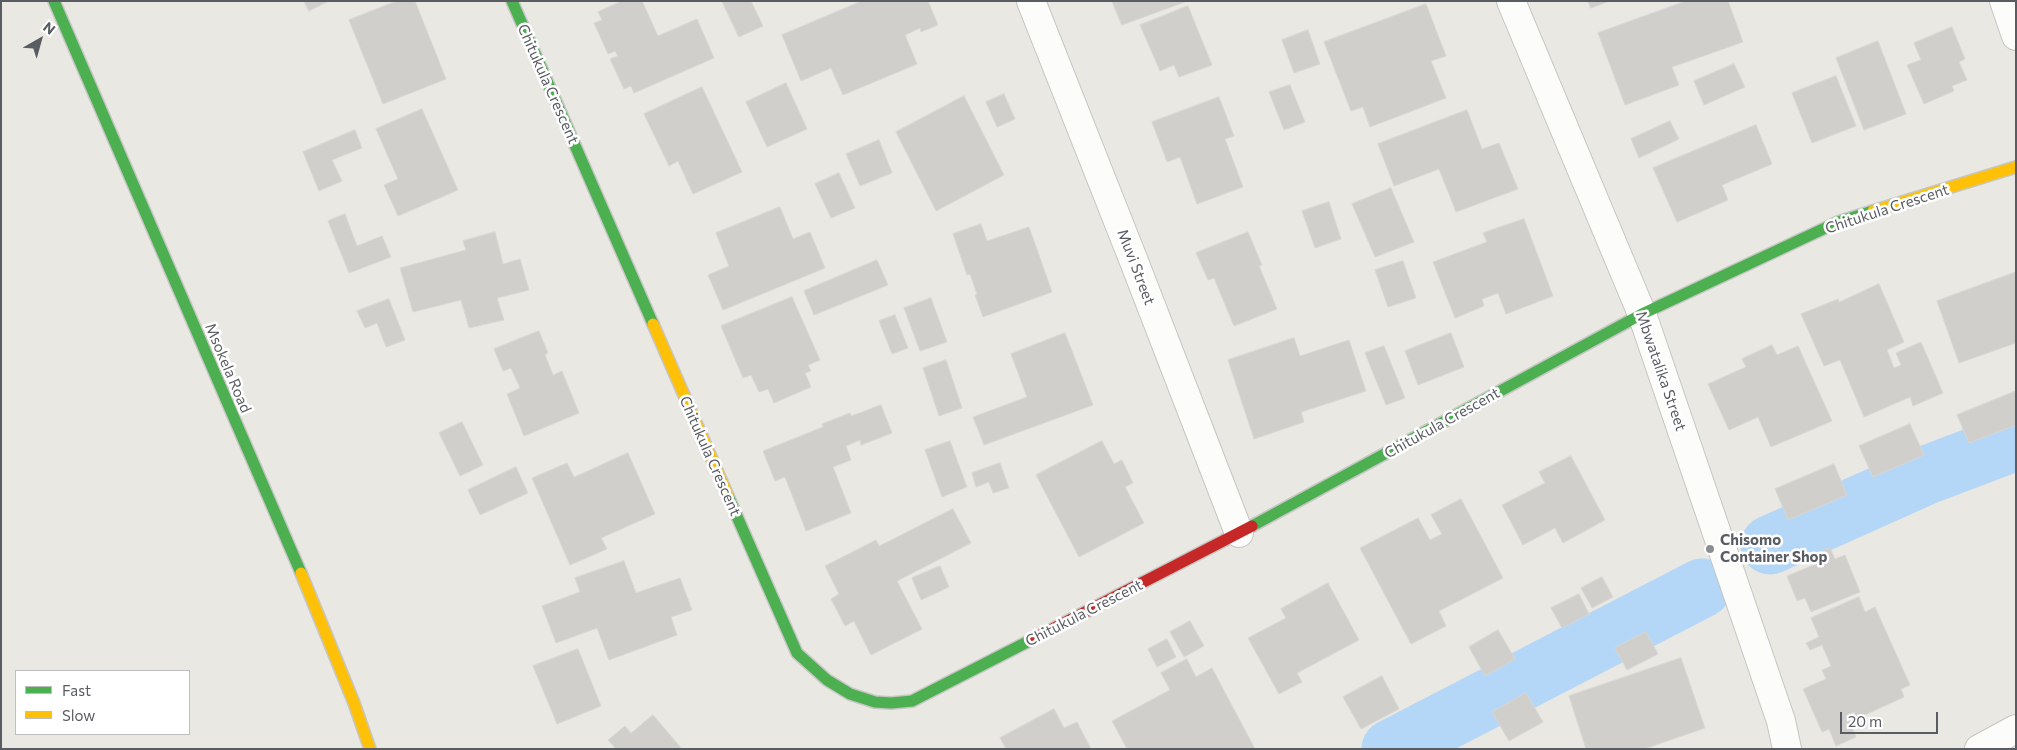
<!DOCTYPE html>
<style>
body{margin:0}
#map{position:relative;width:2017px;height:750px;overflow:hidden;background:#e9e8e3;font-family:Commissioner,sans-serif}
canvas{display:block}
.frame{position:absolute;inset:0;border:2px solid #595c62;pointer-events:none}
.legend{position:absolute;left:15px;top:670px;width:175px;height:65px;box-sizing:border-box;background:#fff;border:1px solid #bdbec0;margin:0;padding:6px 9px;list-style:none;font-size:15px;color:#595c62}
.legend li{display:flex;align-items:center;gap:10px;height:25px}
.legend b{width:25px;border:1px solid #bdbec0}
.north{position:absolute;left:15px;top:15px;width:50px;height:50px;-webkit-text-stroke:4px #fff;paint-order:stroke;rotate:38deg;font-size:14px;font-weight:700;line-height:20px;text-align:center;color:#595c62}
.north::after{content:'';display:block;margin:auto;width:18px;height:22px;background:#595c62;clip-path:polygon(50% 0,100% 100%,50% 72%,0 100%)}
.scale{position:absolute;left:1840px;top:712px;width:98px;height:22px;box-sizing:border-box;border:2px solid #595c62;border-top:0;padding-left:6px;font-size:15px;line-height:18px;white-space:nowrap;color:#595c62;-webkit-text-stroke:4px #fff;paint-order:stroke}
</style>
<div id="map">
<canvas width="2017" height="750"></canvas>
<div class="frame"></div>
<ul class="legend">
<li><b style="height:6px;background:#4caf50"></b>Fast</li>
<li><b style="height:6px;background:#ffc107"></b>Slow</li>
</ul>
<div class="north">N</div>
<div class="scale">20 m</div>
</div>
<script>
const c = document.querySelector('canvas').getContext('2d');
c.lineJoin = 'round';
function trace(path, color, width, dash) { c.strokeStyle = color; c.lineWidth = width; c.lineCap = dash ? 'butt' : 'round'; c.setLineDash(dash || []); c.stroke(path); }
function fill(path, color) { c.fillStyle = color; c.fill(path, 'evenodd'); }
function label(font, color, halo, rows, align = 'center') {
  c.font = font + ' Commissioner,sans-serif'; c.lineWidth = 5; c.setLineDash([]); c.textBaseline = 'middle'; c.strokeStyle = halo; c.fillStyle = color; for (const [text, x, y, turn = 0] of rows) {
    c.save(); c.translate(x, y); c.rotate((+turn || 0) * Math.PI / 180); c.textAlign = isNaN(turn) ? turn : align; if (halo) c.strokeText(text, 0, 0); c.fillText(text, 0, 0); c.restore();
  }
}
const river = new Path2D(`
 M1770,545l154,-69 92,-35
 M1391,749l311,-161`);
const building = new Path2D(`
 M304,1h25l-20,10z
 M397,1h18l31,78 -63,25 -34,-84z
 M622,1h20l16,35 39,-17 17,39 -80,35 -3,-7 -7,3 -14,-30 8,-3 -3,-5 -7,3 -14,-31 8,-3 -4,-8z
 M722,1h29l12,25 -24,11z
 M862,1h66l10,24 -17,7 -1,-4 -15,7 12,29 -74,31 -12,-27 -30,13 -19,-46z
 M1112,1h73v1l-63,23z
 M1588,1h22l-19,7z
 M1686,1h42l15,41 -71,25 7,18 -54,20 -27,-72z
 M1426,4l20,52 -15,5 15,37 -76,29 -7,-20 -12,4 -27,-69z
 M1188,6l24,59 -33,12 -5,-12 -14,6 -20,-46z
 M1952,27l13,32 -6,3 8,18 -15,6 2,5 -30,13 -17,-39 14,-5 -7,-17z
 M1308,30l12,34 -26,9 -12,-33z
 M1878,41l28,73 -42,16 -28,-72z
 M1734,64l11,23 -41,18 -10,-24z
 M1836,76l20,50 -44,17 -20,-50z
 M786,83l21,46 -40,18 -21,-45z
 M1290,85l15,37 -21,8 -15,-38z
 M702,87l40,85 -49,22 -15,-33 -9,5 -25,-52z
 M1004,94l11,25 -18,8 -11,-25z
 M964,96l40,79 -68,36 -40,-79z
 M1219,97l15,39 -9,3 18,48 -46,17 -17,-47 -13,5 -15,-40z
 M422,109l36,81 -60,26 -14,-31 14,-6 -22,-50z
 M1467,110l15,39 17,-6 19,46 -62,23 -17,-43 -45,17 -16,-42z
 M1670,121l9,18 -40,19 -8,-19z
 M1756,125l16,39 -50,21 6,15 -51,22 -24,-54z
 M355,130l7,18 -30,12 10,21 -23,10 -16,-39z
 M879,140l13,33 -32,13 -14,-32z
 M839,173l16,35 -24,10 -16,-34z
 M1391,188l23,54 -39,15 -23,-53z
 M1329,202l12,37 -26,9 -13,-37z
 M780,207l13,32 17,-7 15,36 -102,42 -15,-35 21,-9 -13,-33z
 M345,214l12,32 25,-10 9,21 -42,16 -21,-52z
 M1524,219l29,77 -47,18 -8,-21 -16,6 2,7 -29,12 -22,-56 54,-20 -4,-9z
 M981,224l6,17 42,-14 23,65 -69,25 -8,-22 2,-1 -7,-20 -3,1 -14,-41z
 M495,232l8,32 17,-5 9,31 -32,8 7,22 -35,8 -8,-28 -48,12 -13,-44 66,-18 -3,-9z
 M1248,232l14,33 -3,1 18,43 -43,17 -20,-48 -6,2 -12,-27z
 M877,260l11,25 -74,30 -10,-24z
 M1403,261l13,37 -28,9 -13,-37z
 M2016,272v71l-57,20 -22,-62z
 M1879,284l25,58 -17,8 7,18 7,-3 -5,-12 25,-11 22,51 -30,13 -3,-9 -46,20 -24,-57 -16,6 -23,-52 37,-15 1,3z
 M792,297l28,63 -12,5 3,6 -6,2 6,14 -37,16 -6,-14 -9,3 -8,-17 -8,3 -22,-52z
 M931,298l16,44 -27,9 -16,-43z
 M389,299l16,41 -19,7 -9,-24 -12,5 -8,-17z
 M895,315l13,33 -16,6 -13,-33z
 M539,331l9,22 -3,2 8,20 9,-4 17,42 -55,23 -17,-42 13,-6 -9,-20 -8,3 -9,-22z
 M1065,333l28,72 -109,40 -11,-28 54,-20 -16,-43z
 M1451,333l13,34 -46,18 -13,-34z
 M1294,338l6,18 49,-16 17,51 -65,21 3,10 -50,17 -26,-79z
 M1772,345l5,10 21,-9 34,75 -61,26 -13,-30 -29,13 -21,-46 38,-17 -4,-8z
 M1384,346l21,52 -19,7 -21,-52z
 M946,360l16,48 -23,8 -16,-48z
 M2016,391v34l-47,18 -12,-28z
 M881,405l11,28 -31,12 -1,-5 -14,6 5,14 -18,7 18,46 -45,18 -21,-54 -10,4 -12,-30 60,-24 -1,-3 28,-11 1,3z
 M462,422l21,43 -23,11 -21,-43z
 M1910,424l14,31 -51,22 -14,-31z
 M950,441l17,46 -25,10 -17,-47z
 M1102,441l12,23 8,-4 11,23 -8,4 19,36 -65,34 -43,-82z
 M628,453l27,61 -54,24 6,11 -37,16 -38,-87 35,-15 7,14z
 M1571,456l34,64 -42,23 -8,-15 -32,17 -21,-40 43,-22 -6,-11z
 M1000,463l9,25 -16,5 -4,-11 -13,5 -4,-14z
 M1834,464l13,31 -59,25 -13,-31z
 M516,467l12,26 -48,22 -12,-25z
 M1461,499l42,79 -64,33 7,15 -35,18 -51,-96 58,-30 12,22 12,-6 -11,-19z
 M953,509l18,34 -74,38 25,48 -51,26 -17,-34 -9,5 -14,-27 8,-5 -14,-28 51,-26 3,6z
 M1830,548l5,11 10,-4 15,37 -49,20 -6,-14 -8,3 -10,-25 29,-12 -3,-8z
 M624,561l12,32 44,-15 12,32 -21,7 6,18 -68,25 -12,-32 -41,15 -14,-37 38,-14 -5,-14z
 M940,566l9,21 -28,13 -9,-22z
 M1602,577l11,20 -21,11 -11,-20z
 M1328,583l31,57 -62,33 5,9 -23,12 -31,-56 38,-20 -5,-9z
 M1579,594l10,20 -27,14 -11,-20z
 M1859,597l6,15 10,-5 35,78 -9,4 3,8 -48,22 -2,-7 -7,3 9,22 -20,9 -7,-17 -7,3 -19,-43 23,-10 -4,-9 9,-4 -9,-21 -12,5 -4,-7 13,-6 -8,-19z
 M1190,621l14,25 -20,11 -14,-25z
 M1498,630l17,29 -30,17 -16,-29z
 M1646,632l12,22 -31,16 -12,-22z
 M1167,639l9,18 -19,10 -9,-18z
 M578,649l23,57 -44,18 -24,-58z
 M1681,658l24,70 -61,21h-58l-17,-53z
 M1187,659l9,18 16,-9 43,81h-128l-15,-28 58,-31 -9,-17z
 M1382,676l17,33 -38,20 -18,-32z
 M1526,693l17,29 -34,19 -17,-29z
 M1054,709l10,19 13,-6 14,27h-85l-6,-11z
 M653,715l29,34h-68l1,-1 -7,-8 17,-14 6,7z`);
const street = new Path2D(`
 M1031,1l104,263 104,269
 M1511,1l131,313 139,407 6,28
 M2004,1l12,35
 M1979,749l37,-20`);
const fast = new Path2D(`
 M54,1l247,572
 M512,1l141,323
 M728,496l69,157 30,27 23,14 25,8 16,1 21,-2 123,-63
 M1252,526l390,-212 196,-92 35,-11`);
const slow = new Path2D(`
 M1873,211l143,-44
 M653,324l75,172
 M301,573l53,130 16,46`);
const jam = new Path2D(`
 M1035,638l217,-112`);
const markers = [
 [1710,549,5,"#8b8d8f"]
];
const streetNames = [
 ["Chitukula Crescent",548,84,66],
 ["Chitukula Crescent",1887,209,-18],
 ["Muvi Street",1136,267,69],
 ["Msokela Road",228,368,67],
 ["Mbwatalika Street",1661,371,71],
 ["Chitukula Crescent",1442,423,-29],
 ["Chitukula Crescent",710,456,66],
 ["Chitukula Crescent",1084,613,-27]
];
const poiNames = [
 ["Chisomo",1720,540],
 ["Container Shop",1720,557]
];
trace(river, '#b4d6f7', 59);
fill(building, '#d0cfcc');
trace(building, '#d8d7d2', 1);
trace(street, '#c5c5c4', 30);
trace(fast, '#c6c6c5', 14);
trace(slow, '#c6c6c5', 14);
trace(jam, '#c6c6c5', 14);
trace(street, '#fcfcfb', 28);
trace(fast, '#4caf50', 11);
trace(slow, '#ffc107', 11);
trace(jam, '#c62828', 11);
for (const [x, y, r, color] of markers) { const dot = new Path2D(); dot.arc(x, y, r, 0, 2 * Math.PI); c.fillStyle = color; c.fill(dot); trace(dot, '#fff', 2); }
label('15px', '#595c62', '#fff', streetNames);
label('bold 15px', '#595c62', '#fff', poiNames, 'left');
</script>
